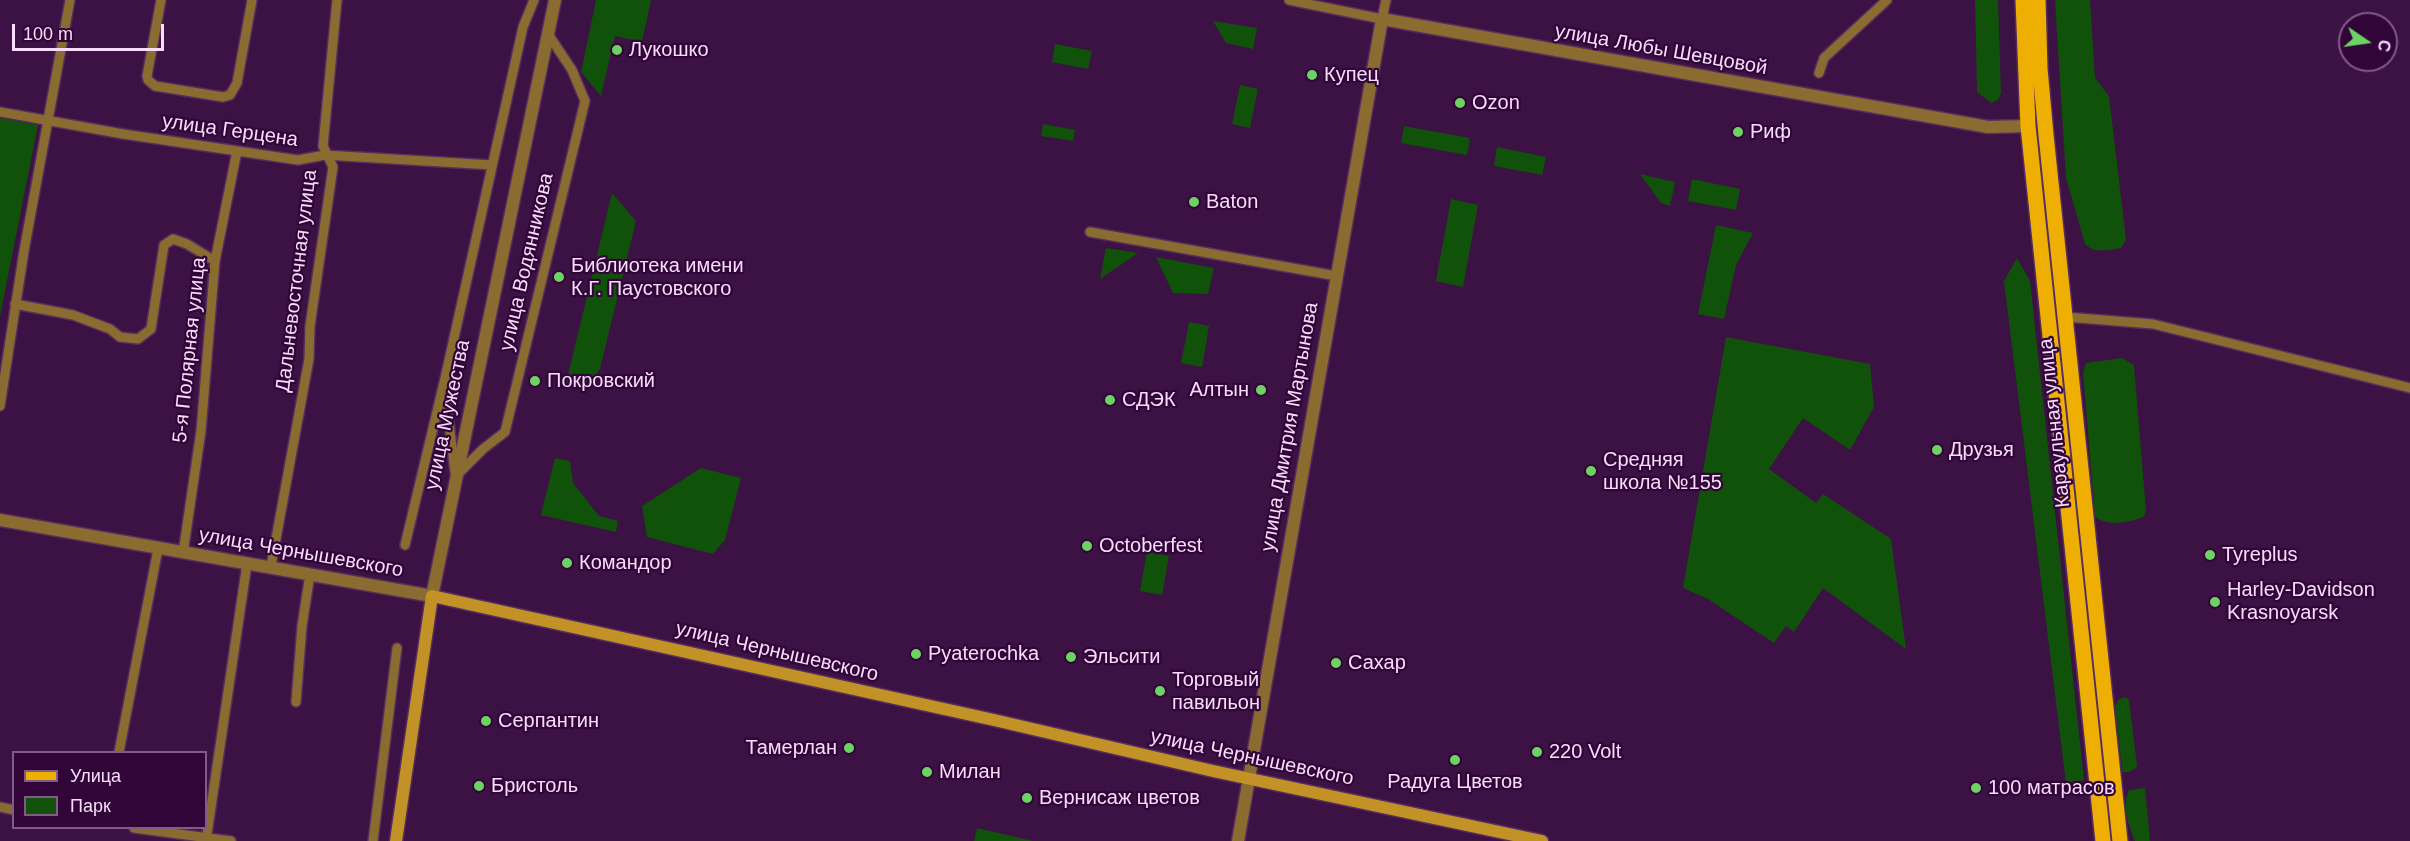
<!DOCTYPE html>
<meta charset="utf-8">
<style>
body{margin:0}
#map{position:relative;width:2410px;height:841px;overflow:hidden;background:#3c1143;font-family:Helvetica,sans-serif}
canvas{display:block}
.legend{position:absolute;left:12px;top:751px;width:195px;height:78px;box-sizing:border-box;background:#310538;border:2px solid #805b86;margin:0;padding:8px 10px;list-style:none;font-size:18px;color:#f7ddfb}
.legend li{display:flex;align-items:center;gap:12px;height:30px}
.legend b{width:30px;border:2px solid #805b86}
.north{position:absolute;left:2338px;top:12px;width:60px;height:60px;box-sizing:border-box;background:#310538;border:2px solid #805b86;border-radius:50%;rotate:103deg;font-size:16px;font-weight:700;line-height:24px;text-align:center;color:#f7ddfb}
.north::after{content:'';display:block;margin:auto;width:21px;height:27px;background:#6cd362;clip-path:polygon(50% 0,100% 100%,50% 72%,0 100%)}
.scale{position:absolute;left:12px;top:24px;width:152px;height:27px;box-sizing:border-box;border:3px solid #f7ddfb;border-top:0;padding-left:8px;font-size:18px;line-height:21px;white-space:nowrap;color:#f7ddfb;-webkit-text-stroke:4px #310538;paint-order:stroke}
</style>
<div id="map">
<canvas width="2410" height="841"></canvas>
<ul class="legend">
<li><b style="height:8px;background:#efaf02"></b>Улица</li>
<li><b style="height:16px;background:#10520a"></b>Парк</li>
</ul>
<div class="north">С</div>
<div class="scale">100 m</div>
</div>
<script>
const c = document.querySelector('canvas').getContext('2d');
c.lineJoin = 'round';
function fill(path, color) { c.fillStyle = color; c.fill(path, 'evenodd'); }
function trace(path, color, width, dash) { c.strokeStyle = color; c.lineWidth = width; c.lineCap = dash ? 'butt' : 'round'; c.setLineDash(dash || []); c.stroke(path); }
function label(font, color, halo, rows, align = 'center') {
  c.font = font + ' Helvetica,sans-serif'; c.lineWidth = 4.5; c.setLineDash([]); c.textBaseline = 'middle'; c.strokeStyle = halo; c.fillStyle = color; for (const [text, x, y, turn = 0] of rows) {
    c.save(); c.translate(x, y); c.rotate((+turn || 0) * Math.PI / 180); c.textAlign = isNaN(turn) ? turn : align; if (halo) c.strokeText(text, 0, 0); c.fillText(text, 0, 0); c.restore();
  }
}
const green = new Path2D(`
 M596,0h55l-9,42 -27,-6 -14,60 -20,-24z
 M1975,0h23l3,93 -3,7 -7,3 -14,-11z
 M2055,0h35l5,78 14,18 17,144 -5,8c-13,2 -26,6 -36,-4l-19,-66z
 M1213,21l44,7 -4,21 -27,-6z
 M1055,44l37,7 -4,18 -36,-7z
 M1240,85l18,4 -8,39 -18,-4z
 M0,118l38,7 -38,191z
 M1043,124l32,6 -2,11 -32,-5z
 M1404,126l66,12 -3,17 -66,-12z
 M1497,147l49,10 -4,18 -48,-9z
 M1640,174l35,8 -5,24 -9,-3z
 M1692,179l48,10 -4,21 -48,-9z
 M612,193l24,28 -36,148 -14,19 -20,-5z
 M1451,199l27,6 -15,82 -27,-6z
 M1716,225l37,8 -17,32 -12,54 -26,-5z
 M1106,248l32,5 -38,26z
 M1156,257l58,11 -6,26 -35,-1z
 M2017,258l13,23 54,499 -18,3 -62,-502z
 M1189,322l20,4 -7,41 -21,-4z
 M1726,337l144,27 4,43 -24,43 -47,-32 -34,51 47,34 7,-9 68,45 15,110 -83,-61 -29,44 -8,-6 -12,17 -66,-44 -25,-11z
 M2122,358l12,7 12,146 -2,5c-12,7 -39,11 -49,0l-12,-143 3,-10z
 M555,458l15,3 3,22 26,33 19,5 -2,11 -75,-17z
 M701,468l40,10 -16,62 -12,14 -66,-17 -5,-31z
 M1147,552l22,4 -7,39 -22,-4z
 M2126,697l3,3 8,65 -1,3 -7,4h-6l-1,-4 -7,-62 4,-7z
 M2145,788l5,53h-15c-6,-15 -14,-35 -6,-51z
 M977,828l56,13h-59z`);
const minor = new Path2D(`
 M161,0l-14,76 1,4 7,6 68,11 7,-2 7,-12 15,-83
 M1289,0l93,19 4,-19
 M1819,73l5,-15 63,-58
 M0,112l123,22 175,26 27,-5 167,10
 M1090,232l247,44
 M15,304l58,11 37,14 10,8 18,2 13,-10 13,-84 9,-6 14,5 28,17
 M2066,317l87,7 257,64
 M447,387l1,27 7,58
 M0,406l24,-155 46,-251
 M457,475l26,-26 22,-17 80,-331 -13,-31 -24,-36
 M405,545l41,-171 77,-347 11,-27
 M183,553l18,-122 14,-170 22,-110
 M271,566l38,-207 1,-33 23,-159 -10,-21 14,-146
 M296,702l6,-76 8,-52
 M119,752l39,-203
 M0,807l14,3
 M134,828l97,13
 M206,841l41,-277
 M373,841l24,-193`);
const tertiary = new Path2D(`
 M0,520l432,76 123,-596
 M1238,841l144,-822 606,108 40,-1`);
const secondary = new Path2D(`
 M396,841l36,-245 562,124 219,51 329,70`);
const primary = new Path2D(`
 M2023,0l5,126 75,715
 M2038,0l2,69 6,66 74,706`);
const markers = [
 [617,50,6,"#6cd362"],
 [1312,75,6,"#6cd362"],
 [1460,103,6,"#6cd362"],
 [1738,132,6,"#6cd362"],
 [1194,202,6,"#6cd362"],
 [559,277,6,"#6cd362"],
 [535,381,6,"#6cd362"],
 [1261,390,6,"#6cd362"],
 [1110,400,6,"#6cd362"],
 [1937,450,6,"#6cd362"],
 [1591,471,6,"#6cd362"],
 [1087,546,6,"#6cd362"],
 [2210,555,6,"#6cd362"],
 [567,563,6,"#6cd362"],
 [2215,602,6,"#6cd362"],
 [916,654,6,"#6cd362"],
 [1071,657,6,"#6cd362"],
 [1336,663,6,"#6cd362"],
 [1160,691,6,"#6cd362"],
 [486,721,6,"#6cd362"],
 [849,748,6,"#6cd362"],
 [1537,752,6,"#6cd362"],
 [1455,760,6,"#6cd362"],
 [927,772,6,"#6cd362"],
 [479,786,6,"#6cd362"],
 [1976,788,6,"#6cd362"],
 [1027,798,6,"#6cd362"]
];
const poiNames = [
 ["Лукошко",629,50],
 ["Купец",1324,75],
 ["Ozon",1472,103],
 ["Риф",1750,132],
 ["Baton",1206,202],
 ["Библиотека имени",571,266],
 ["К.Г. Паустовского",571,289],
 ["Покровский",547,381],
 ["Алтын",1249,390,"right"],
 ["СДЭК",1122,400],
 ["Друзья",1949,450],
 ["Средняя",1603,460],
 ["школа №155",1603,483],
 ["Octoberfest",1099,546],
 ["Tyreplus",2222,555],
 ["Командор",579,563],
 ["Harley-Davidson",2227,590],
 ["Krasnoyarsk",2227,613],
 ["Pyaterochka",928,654],
 ["Эльсити",1083,657],
 ["Сахар",1348,663],
 ["Торговый",1172,680],
 ["павильон",1172,703],
 ["Серпантин",498,721],
 ["Тамерлан",837,748,"right"],
 ["220 Volt",1549,752],
 ["Милан",939,772],
 ["Радуга Цветов",1455,782,"center"],
 ["Бристоль",491,786],
 ["100 матрасов",1988,788],
 ["Вернисаж цветов",1039,798]
];
const streetNames = [
 ["улица Любы Шевцовой",1661,50,10],
 ["улица Герцена",230,131,8],
 ["улица Водянникова",527,262,-77],
 ["Дальневосточная улица",297,281,-83],
 ["5-я Полярная улица",190,350,-84],
 ["улица Мужества",448,415,-78],
 ["Караульная улица",2055,423,-96],
 ["улица Дмитрия Мартынова",1290,427,-80],
 ["улица Чернышевского",301,553,10],
 ["улица Чернышевского",777,652,13],
 ["улица Чернышевского",1252,758,12]
];
fill(green, '#10520a');
trace(minor, '#562e5d', 12);
trace(tertiary, '#562e5d', 15);
trace(secondary, '#562e5d', 15);
trace(primary, '#562e5d', 18);
trace(minor, '#8a6c30', 9);
trace(tertiary, '#8a6c30', 12);
trace(secondary, '#c39226', 12);
trace(primary, '#efaf02', 15);
for (const [x, y, r, color] of markers) { const dot = new Path2D(); dot.arc(x, y, r, 0, 2 * Math.PI); c.fillStyle = color; c.fill(dot); trace(dot, '#310538', 2); }
label('20px', '#f7ddfb', '#310538', poiNames, 'left');
label('20px', '#f7ddfb', '#310538', streetNames);
</script>
